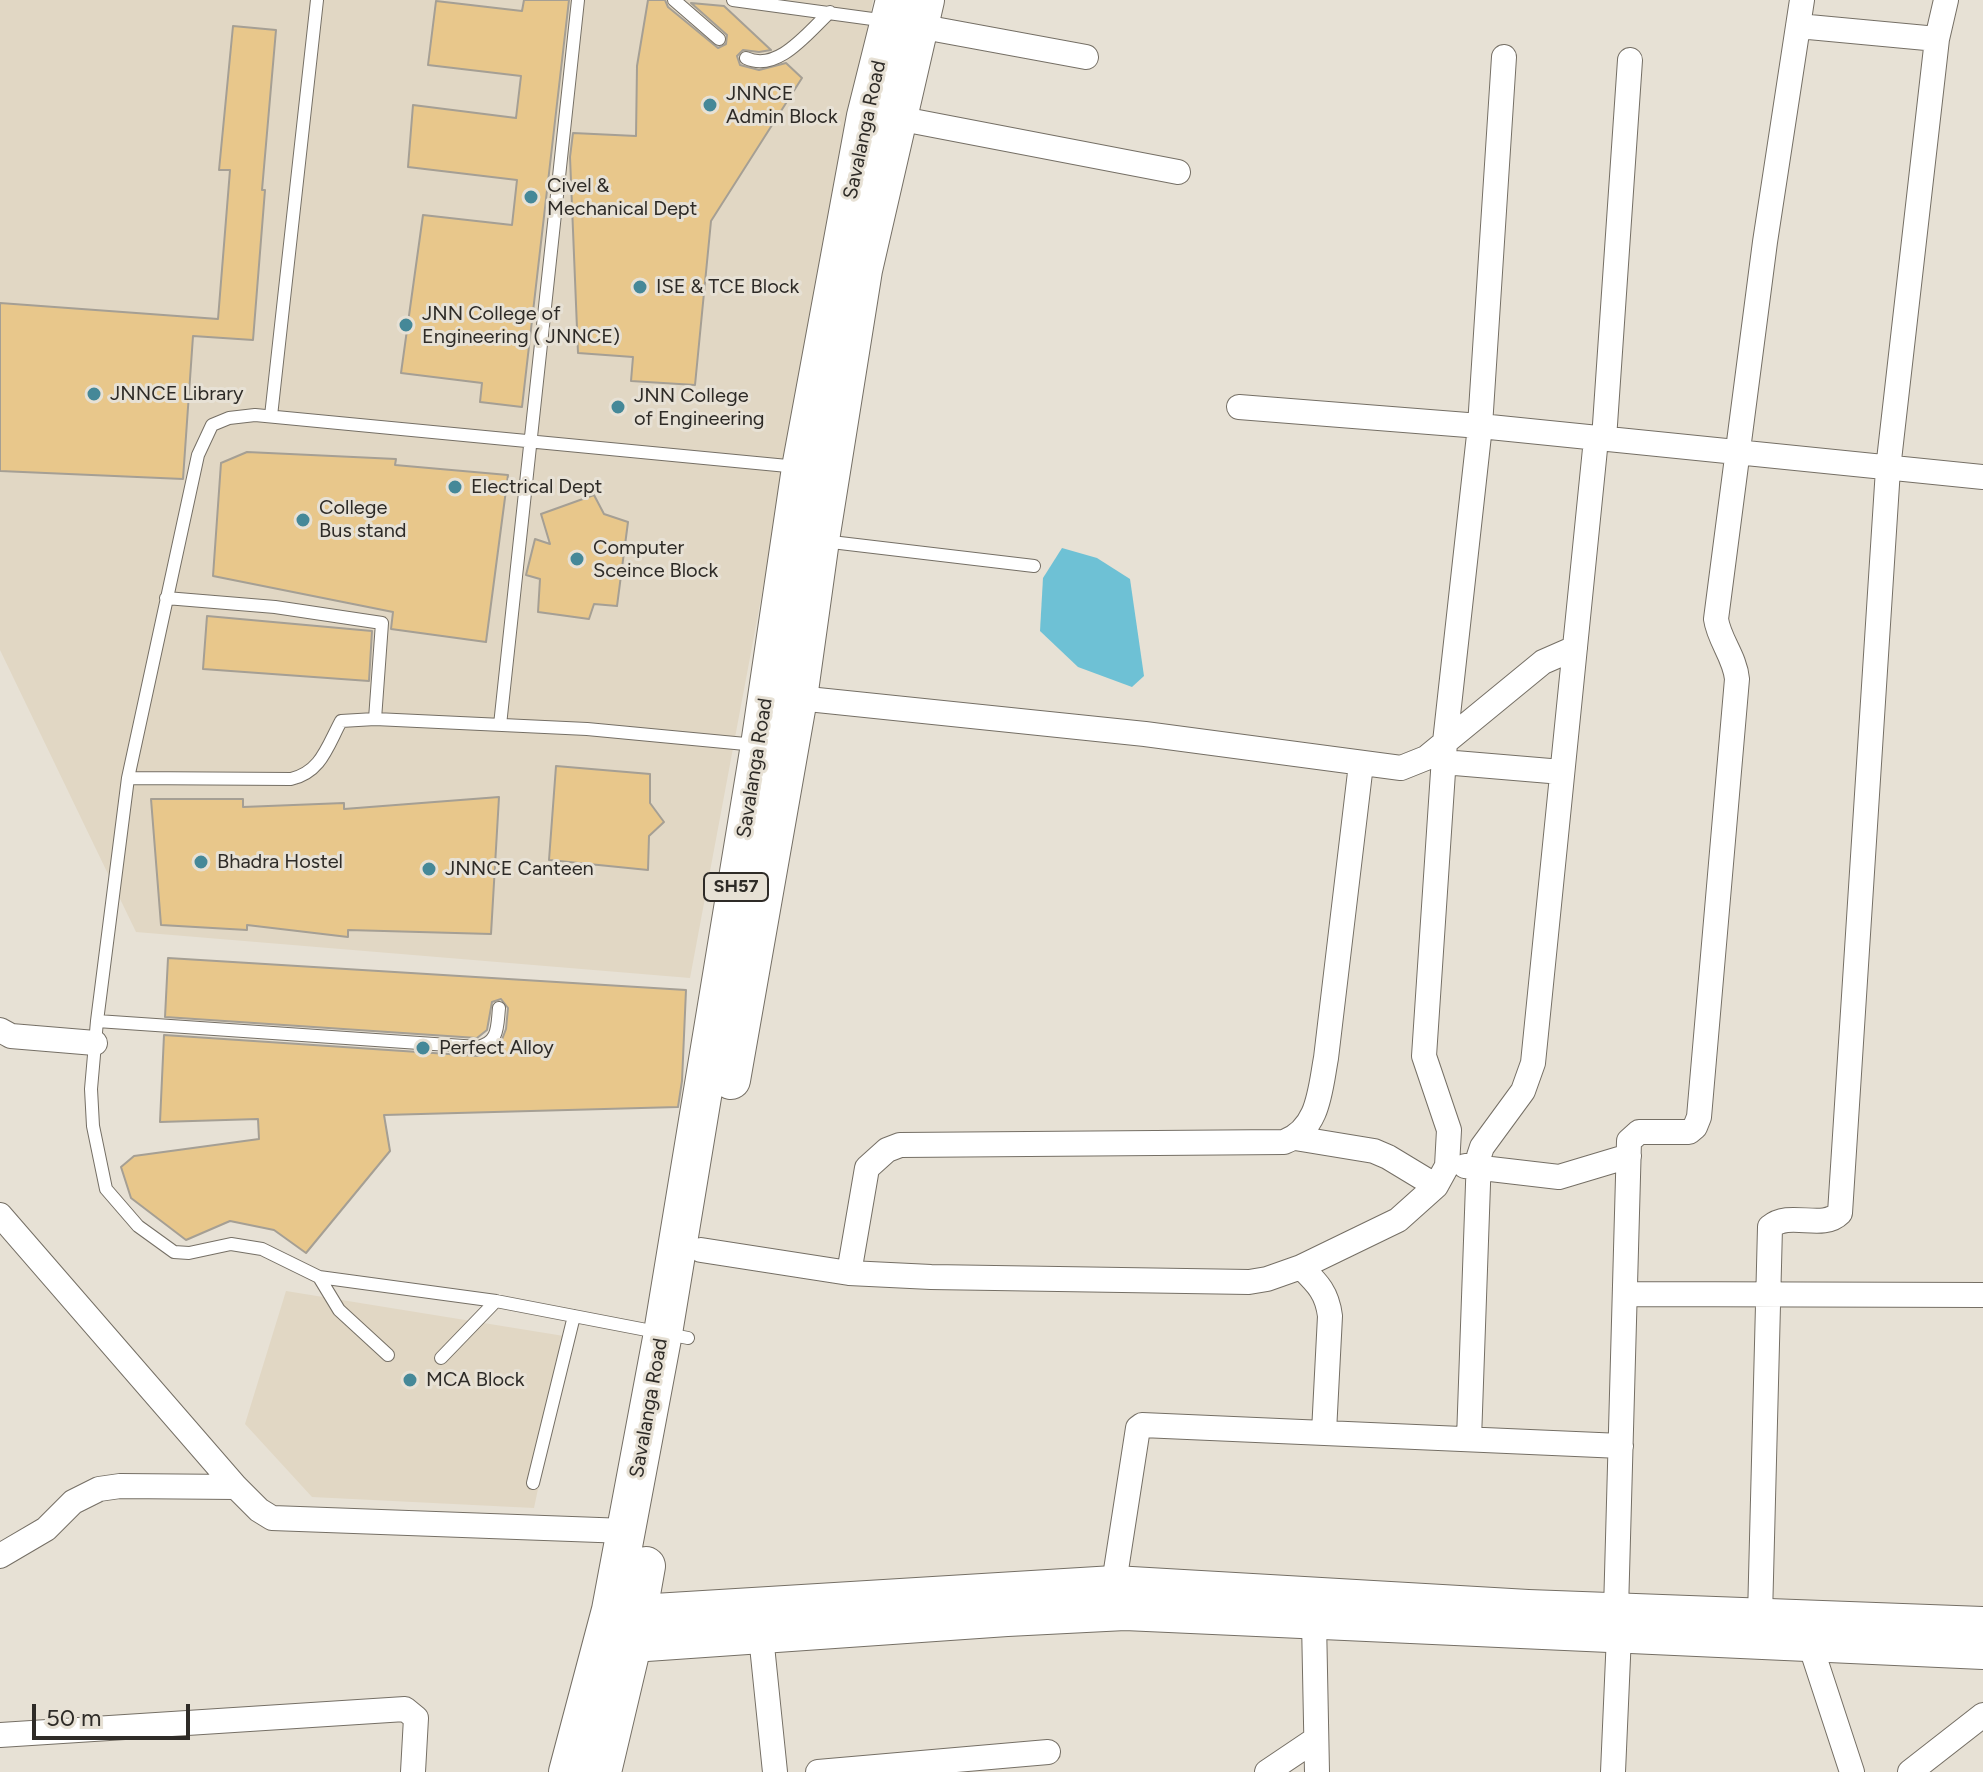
<!DOCTYPE html>
<style>
body{margin:0}
#map{position:relative;width:1983px;height:1772px;overflow:hidden;background:#e7e1d5;font-family:Figtree,sans-serif}
canvas{display:block}
.scale{position:absolute;left:32px;top:1704px;width:158px;height:36px;box-sizing:border-box;border:4px solid #2e2b27;border-top:0;padding-left:10px;font-size:24px;line-height:28px;white-space:nowrap;color:#2e2b27;-webkit-text-stroke:6px #e7e1d5;paint-order:stroke}
</style>
<div id="map">
<canvas width="1983" height="1772"></canvas>
<div class="scale">50 m</div>
</div>
<script>
const c = document.querySelector('canvas').getContext('2d');
c.lineJoin = 'round';
function fill(path, color) { c.fillStyle = color; c.fill(path, 'evenodd'); }
function trace(path, color, width, dash) { c.strokeStyle = color; c.lineWidth = width; c.lineCap = dash ? 'butt' : 'round'; c.setLineDash(dash || []); c.stroke(path); }
function label(font, color, halo, rows, align = 'center') {
  c.font = font + ' Figtree,sans-serif'; c.lineWidth = 6; c.setLineDash([]); c.textBaseline = 'middle'; c.strokeStyle = halo; c.fillStyle = color; for (const [text, x, y, turn = 0] of rows) {
    c.save(); c.translate(x, y); c.rotate((+turn || 0) * Math.PI / 180); c.textAlign = isNaN(turn) ? turn : align; if (halo) c.strokeText(text, 0, 0); c.fillText(text, 0, 0); c.restore();
  }
}
const built = new Path2D(`
 M0,0h873l-183,978 -554,-46 -136,-282z
 M286,1291l284,46 -36,171 -222,-11 -67,-73z`);
const water = new Path2D(`
 M1062,548l35,10 33,21 14,97 -12,11 -54,-20 -38,-36 3,-53z`);
const building = new Path2D(`
 M524,0h45l-47,407 -42,-5 2,-19 -81,-10 22,-158 89,10 5,-45 -109,-13 5,-62 103,13 5,-42 -93,-11 8,-64 86,10z
 M648,0h17l3,7 50,41 8,-4 1,-9 -36,-32 33,3 47,44 -12,2 -16,-2 -6,6 3,9 19,5 27,-7 16,15 -91,143 -16,164 -64,-4 2,-24 -55,-4 -8,-196 3,-24 63,3 1,-70z
 M233,26l43,4 -14,160h3l-12,150 -60,-4 -10,143 -183,-8v-168l218,16 12,-149h-11z
 M247,452l149,7 -1,6 113,10 -22,167 -95,-13 2,-17 -180,-36 8,-113z
 M594,495l10,19 24,8 -11,84 -23,-2 -5,15 -51,-7 2,-33 -14,-4 9,-36 15,5 -9,-30z
 M207,616l165,15 -3,50 -166,-12z
 M556,766l94,8v29l14,19 -15,14 -1,34 -99,-10z
 M499,797l-8,137 -143,-4v7l-101,-12v5l-86,-5 -10,-126h92v8l101,-4v6z
 M168,958l518,32 -4,91 -4,26 -294,8 6,36 -84,102 -32,-23 -44,-9 -44,19 -55,-42 -10,-31 13,-11 125,-17 -1,-20 -98,3 4,-87 314,21 12,-4 11,-10 5,-13 2,-21 -7,-9 -9,3 -5,28 -10,8 -312,-21z`);
const lane = new Path2D(`
 M674,0l45,39
 M733,0l154,21
 M746,58c32,15 62,-26 84,-46
 M271,416l46,-416
 M823,541l211,25
 M166,598l109,9 107,16 -7,96
 M500,725l78,-725
 M756,745l-169,-16 -212,-10 -34,2c-14,26 -20,51 -50,58l-163,-1 70,-323 14,-30 17,-7 26,-3 543,52
 M128,778l-31,243 -6,68 2,37 13,63 32,37 36,26 15,1 42,-9 31,5 57,28 177,24 192,37
 M97,1021l381,26c21,-5 19,-20 21,-39
 M319,1277l20,33 49,45
 M441,1358l55,-57
 M533,1483l41,-167`);
const street = new Path2D(`
 M918,26l168,31
 M1798,26l139,13
 M897,118l281,54
 M1239,407l241,19 503,51
 M1604,439l26,-379
 M798,698l347,36 256,34 25,-10 117,-96 32,-14
 M1443,762l119,10
 M0,1030l11,6 84,7
 M1295,1138l79,13 14,6 48,29
 M1465,1166l94,11 70,-21
 M0,1215l236,272 23,23 13,8 354,13
 M701,1250l148,23 82,4 318,5 18,-3 34,-12 97,-47 38,-34 11,-20 2,-36 -25,-74 21,-314 35,-316 24,-369
 M1301,1267c16,16 26,25 29,49l-6,116
 M849,1273l18,-105 20,-18 13,-5 384,-3c35,-13 36,-52 42,-84l35,-294
 M1625,1294l358,1
 M1469,1439l10,-283 3,-9 41,-56 10,-28 63,-624
 M0,1556l46,-27 27,-27 26,-13 21,-3 116,1
 M1114,1583l24,-155 4,-3 479,21
 M1616,1610l13,-469 10,-9h50l6,-5 4,-10 38,-438c-2,-22 -18,-39 -21,-60l49,-377 37,-242
 M1760,1616l10,-389c20,-17 52,4 70,-14l48,-744 49,-430 9,-39
 M1314,1621l3,151
 M761,1636l14,136
 M1810,1644l42,128
 M0,1735l405,-26 11,9 -3,54
 M818,1772l230,-20
 M1267,1772l49,-33
 M1613,1772l6,-137
 M1910,1772l73,-57`);
const secondary = new Path2D(`
 M612,1610l26,2 476,-29 414,24 455,17
 M605,1643l27,2 375,-26 118,-6 858,39`);
const primary = new Path2D(`
 M731,1080l67,-382 22,-158 43,-270 62,-270
 M568,1772l43,-162 52,-277 97,-588 41,-277 65,-352 29,-116
 M602,1772l30,-127 14,-79`);
const markers = [
 [710,105,8,"#458898"],
 [531,197,8,"#458898"],
 [640,287,8,"#458898"],
 [406,325,8,"#458898"],
 [94,394,8,"#458898"],
 [618,407,8,"#458898"],
 [455,487,8,"#458898"],
 [303,520,8,"#458898"],
 [577,559,8,"#458898"],
 [201,862,8,"#458898"],
 [429,869,8,"#458898"],
 [423,1048,8,"#458898"],
 [410,1380,8,"#458898"]
];
const shields = [
 [736,887,64]
];
const shieldNames = [
 ["SH57",736,887]
];
const poiNames = [
 ["JNNCE",726,94],
 ["Admin Block",726,117],
 ["Civel &",547,186],
 ["Mechanical Dept",547,209],
 ["ISE & TCE Block",656,287],
 ["JNN College of",422,314],
 ["Engineering ( JNNCE)",422,337],
 ["JNNCE Library",110,394],
 ["JNN College",634,396],
 ["of Engineering",634,419],
 ["Electrical Dept",471,487],
 ["College",319,508],
 ["Bus stand",319,531],
 ["Computer",593,548],
 ["Sceince Block",593,571],
 ["Bhadra Hostel",217,862],
 ["JNNCE Canteen",445,869],
 ["Perfect Alloy",439,1048],
 ["MCA Block",426,1380]
];
const streetNames = [
 ["Savalanga Road",865,130,-78],
 ["Savalanga Road",755,768,-81],
 ["Savalanga Road",649,1408,-80]
];
fill(built, '#e1d7c4');
fill(water, '#6ec1d5');
fill(building, '#e8c78b');
trace(building, '#a59f94', 2);
trace(lane, '#756f65', 14);
trace(street, '#756f65', 26);
trace(secondary, '#756f65', 36);
trace(primary, '#756f65', 40);
trace(lane, '#fff', 12);
trace(street, '#fff', 24);
trace(secondary, '#fff', 34);
trace(primary, '#fff', 38);
for (const [x, y, r, color] of markers) { const dot = new Path2D(); dot.arc(x, y, r, 0, 2 * Math.PI); c.fillStyle = color; c.fill(dot); trace(dot, '#e7e1d5', 3); }
for (const [x, y, w] of shields) { const box = new Path2D(); box.roundRect(x - w / 2, y - 14, w, 28, 6); c.fillStyle = '#e7e1d5'; c.fill(box); trace(box, '#2e2b27', 2); }
label('bold 18px', '#2e2b27', null, shieldNames);
label('20px', '#2e2b27', '#e7e1d5', poiNames, 'left');
label('20px', '#2e2b27', '#e7e1d5', streetNames);
</script>
